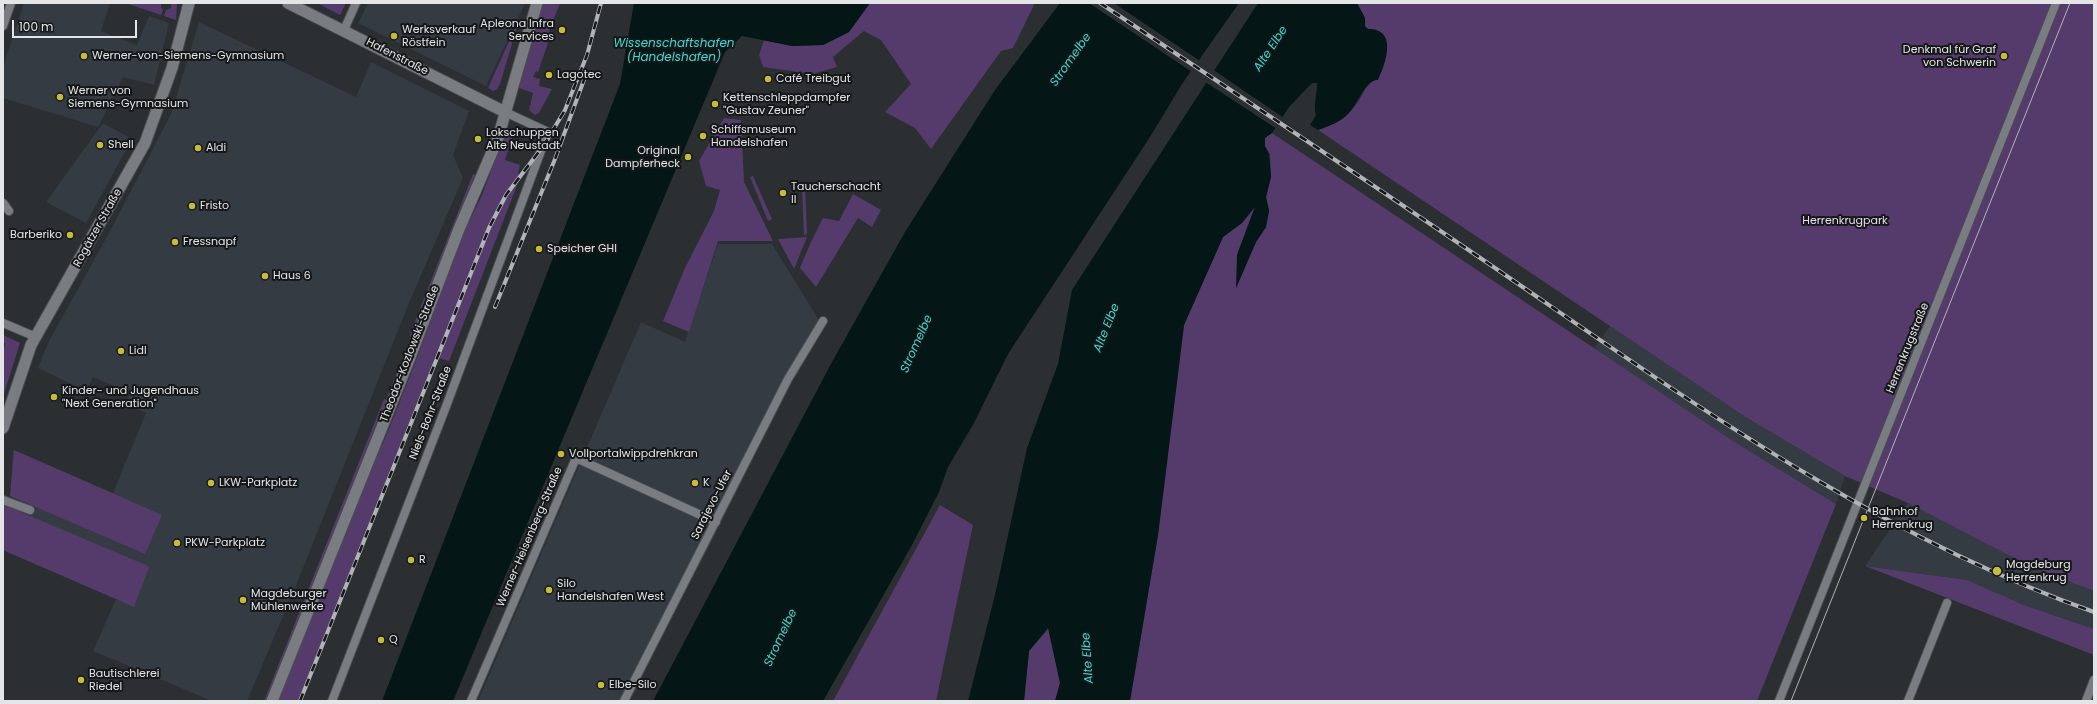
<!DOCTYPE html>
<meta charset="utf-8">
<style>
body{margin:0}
#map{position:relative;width:2097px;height:704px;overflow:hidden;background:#2b2f32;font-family:Poppins,sans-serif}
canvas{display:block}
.frame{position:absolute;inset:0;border:4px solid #e3e5e7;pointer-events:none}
.scale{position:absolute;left:12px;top:20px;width:125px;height:18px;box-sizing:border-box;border:2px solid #e3e5e7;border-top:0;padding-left:5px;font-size:12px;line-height:14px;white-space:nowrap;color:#e3e5e7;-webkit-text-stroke:3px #151718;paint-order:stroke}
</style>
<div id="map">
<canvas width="2097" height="704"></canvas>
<div class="frame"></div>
<div class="scale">100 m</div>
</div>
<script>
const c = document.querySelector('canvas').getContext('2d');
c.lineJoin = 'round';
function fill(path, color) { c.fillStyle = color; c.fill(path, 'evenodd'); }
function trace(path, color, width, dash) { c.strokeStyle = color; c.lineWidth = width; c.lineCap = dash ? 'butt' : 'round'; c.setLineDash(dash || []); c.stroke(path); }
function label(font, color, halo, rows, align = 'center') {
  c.font = font + ' Poppins,sans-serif'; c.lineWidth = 4; c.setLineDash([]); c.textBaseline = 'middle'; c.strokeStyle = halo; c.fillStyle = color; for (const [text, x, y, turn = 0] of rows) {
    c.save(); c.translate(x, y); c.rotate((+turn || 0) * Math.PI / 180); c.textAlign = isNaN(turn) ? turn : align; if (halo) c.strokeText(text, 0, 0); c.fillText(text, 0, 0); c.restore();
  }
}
const built = new Path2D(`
 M24,3h86l-9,28 36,14 12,-29 20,7 -15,62 -31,-8 -25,50 -95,-29v-31z
 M368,3h157l-39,83 -128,-63z
 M199,22l157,75 15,-35 98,49 -16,44 10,23 -54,125 -114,285 -48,113h-35l-119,-50 23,-52 -111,-48 25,-34 4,-12 -23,-10 2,-45 100,43 33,-80 -20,-8 4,-12 -37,-16 -7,14 -48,-23 11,-27 59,-106 63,-121z
 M103,123l29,16 -46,84 -40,-21z
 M718,244h54l50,81 -35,64 -70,142 -89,170h-150l163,-379 44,20z
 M1610,326l137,92 98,58 -9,28 -103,-63 -139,-92z
 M1908,503l100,52 44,20 42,16v38l-70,-24 -57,-25 -102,-14z`);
const green = new Path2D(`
 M125,3h36v4l2,3 -2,5z
 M171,3h6l-1,17 -12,-4 2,-6 5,-2z
 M317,3h29l-6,12z
 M542,3h18l-15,39 3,1 -10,29 -2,-1 -3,6 7,2 -1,7 13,3 -13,24 -4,2 -6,-5 4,-17 -14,-5z
 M870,3h165l-22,45 -12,3 -70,98 -16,-21 -30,-16 26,-28 -30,-44 -17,-9 -31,26 4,10 -25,7 -49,-7 -4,-12 5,-15 28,6 31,-1 26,-13z
 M1357,3h737v588l-42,-16 -44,-20 -100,-52 -63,-27 -98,-58 -429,-288c14,-5 31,-15 40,-28 6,-9 7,-16 16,-22l1,-51h-7l-3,-3v-8z
 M520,17l-20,67 -3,5 -4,2 -5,-3z
 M724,118l17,2 3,62 29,59h-55l-29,91 -26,-11 22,-53 29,-57 6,-21 -14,-4 -7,-25z
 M505,133l8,2 -8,25 15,5 -2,9 3,1 -72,186 -14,-4 -137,344h-21l87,-219 21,-43 29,-73 46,-126 22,-45z
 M1272,133l461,308 103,63 -79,197h-627l28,-166 26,-210 39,-88 19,-14 13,-17 -18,49v31l19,-44 10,-15 3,-16 -3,-14 5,-20 -1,-23 -5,-8v-8z
 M473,174l2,1 -65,163v-4z
 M753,176l19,43 -4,2 -18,-44z
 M802,187h3l2,47 -3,1z
 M853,194l28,16 -9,17 -14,-9 -42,69 -16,-19 10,-24 13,-26 16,3z
 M807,237l-13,32 -16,-30z
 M3,335l17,8 -17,54v-44l2,-10 -2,-1z
 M384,399l2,1 -120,301h-2z
 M14,450l148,65 -17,39 -135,-58z
 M4,505l142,60 3,2 -15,40 -131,-57z
 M940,505l33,20 -37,176h-103z
 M1865,566l102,14 57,25 70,24v26z
 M1049,628l11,55 -5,18h-31l5,-50z`);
const water = new Path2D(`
 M634,3h236l-21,29 -26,13 -31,1 -50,-10 -17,16 -272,649h-71l238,-617z
 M1060,3h179l-57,81 -32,53 -142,217 -34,69 -26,44 -9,25 -27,53 -89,156h-170l179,-339 73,-130 90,-142z
 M1258,3h99l8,15v8l3,3c30,0 18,34 10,51 -13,-1 -21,27 -32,36 -8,7 -19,11 -28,14l-8,-5 6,-10c-3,-9 1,-21 1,-32h-5l-23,24 -17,26 -7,5v8l4,8 2,23 -5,20 3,14 -3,16 -10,15 -20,46 1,-33 18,-48 -13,16 -19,14 -39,88 -26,210 -28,166h-75l5,-18 -12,-55 -19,23 -5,50h-56l27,-106 32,-147 31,-84 14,-74z`);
const pier = new Path2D(`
 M1089,3h25l86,58 -8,11z
 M1212,69l72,49 -7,11 -73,-48z`);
const street = new Path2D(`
 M3,26l8,-23
 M344,30l12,-27
 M3,203l6,8
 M3,323l33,14
 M3,500l27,10
 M332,701l115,-297 101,-272 -43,-20
 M471,701l105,-243 140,64
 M624,701l164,-322 35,-58
 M1779,701l277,-698
 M1908,701l39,-98
 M2086,701l8,-21`);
const secondary = new Path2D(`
 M288,3l217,109
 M3,428l28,-83 114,-202 27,-75 17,-65
 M272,701l137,-341 50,-131 39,-91 39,-135`);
const tram = new Path2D(`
 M1791,701l279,-698`);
const rail = new Path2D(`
 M1100,3c138,92 277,184 414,278 184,126 368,257 580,331
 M495,307l60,-148 30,-82
 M300,701l189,-473 17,-33 38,-50 21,-35 22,-55 14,-52`);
const markers = [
 [562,30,4,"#c7bb3c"],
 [394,36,4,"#c7bb3c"],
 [84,56,4,"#c7bb3c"],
 [2004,56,4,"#c7bb3c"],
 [549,75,4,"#c7bb3c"],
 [768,79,4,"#c7bb3c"],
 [60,97,4,"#c7bb3c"],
 [715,104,4,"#c7bb3c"],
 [703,136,4,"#c7bb3c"],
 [478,139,4,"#c7bb3c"],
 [100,145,4,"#c7bb3c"],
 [198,148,4,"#c7bb3c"],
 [688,157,4,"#c7bb3c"],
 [783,193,4,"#c7bb3c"],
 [192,206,4,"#c7bb3c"],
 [70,235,4,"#c7bb3c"],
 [175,242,4,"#c7bb3c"],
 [539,249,4,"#c7bb3c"],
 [265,276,4,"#c7bb3c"],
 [121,351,4,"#c7bb3c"],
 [54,397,4,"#c7bb3c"],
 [561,454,4,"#c7bb3c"],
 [211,483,4,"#c7bb3c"],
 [695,483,4,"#c7bb3c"],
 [1864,518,4,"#c7bb3c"],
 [177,543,4,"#c7bb3c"],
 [411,560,4,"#c7bb3c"],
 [1997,571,5,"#c7bb3c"],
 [549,590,4,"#c7bb3c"],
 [243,600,4,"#c7bb3c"],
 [381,640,4,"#c7bb3c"],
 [81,680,4,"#c7bb3c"],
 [601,685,4,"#c7bb3c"]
];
const poiNames = [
 ["Apleona Infra",554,24,"right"],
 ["Services",554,37,"right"],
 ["Werksverkauf",402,30],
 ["Röstfein",402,43],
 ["Denkmal für Graf",1996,50,"right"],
 ["von Schwerin",1996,63,"right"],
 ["Werner-von-Siemens-Gymnasium",92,56],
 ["Lagotec",557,75],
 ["Café Treibgut",776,79],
 ["Werner von",68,91],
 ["Siemens-Gymnasium",68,104],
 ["Kettenschleppdampfer",723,98],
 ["\"Gustav Zeuner\"",723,111],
 ["Schiffsmuseum",711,130],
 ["Handelshafen",711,143],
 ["Lokschuppen",486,133],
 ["Alte Neustadt",486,146],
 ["Shell",108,145],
 ["Aldi",206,148],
 ["Original",680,151,"right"],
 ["Dampferheck",680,164,"right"],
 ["Taucherschacht",791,187],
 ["II",791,200],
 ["Fristo",200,206],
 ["Barberiko",62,235,"right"],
 ["Fressnapf",183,242],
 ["Speicher GHI",547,249],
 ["Haus 6",273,276],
 ["Lidl",129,351],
 ["Kinder- und Jugendhaus",62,391],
 ["\"Next Generation\"",62,404],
 ["Vollportalwippdrehkran",569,454],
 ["LKW-Parkplatz",219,483],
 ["K",703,483],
 ["Bahnhof",1872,512],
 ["Herrenkrug",1872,525],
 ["PKW-Parkplatz",185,543],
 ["R",419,560],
 ["Magdeburg",2006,565],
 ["Herrenkrug",2006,578],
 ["Silo",557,584],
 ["Handelshafen West",557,597],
 ["Magdeburger",251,594],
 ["Mühlenwerke",251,607],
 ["Q",389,640],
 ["Bautischlerei",89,674],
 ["Riedel",89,687],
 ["Elbe-Silo",609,685]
];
const streetNames = [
 ["Hafenstraße",397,57,27],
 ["Rogätzer Straße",98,228,-61],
 ["Herrenkrugstraße",1908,348,-68],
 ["Theodor-Kozlowski-Straße",410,354,-69],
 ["Niels-Bohr-Straße",431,413,-69],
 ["Sarajevo-Ufer",712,505,-63],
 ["Werner-Heisenberg-Straße",530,537,-67]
];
const parkNames = [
 ["Herrenkrugpark",1845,221]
];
const waterNames = [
 ["Wissenschaftshafen",674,44],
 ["(Handelshafen)",674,58],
 ["Alte Elbe",1271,49,-57],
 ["Stromelbe",1071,60,-55],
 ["Alte Elbe",1107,328,-68],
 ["Stromelbe",917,344,-66],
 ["Stromelbe",781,638,-65],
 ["Alte Elbe",1088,658,-94]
];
fill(built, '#343b42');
fill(green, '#543b6c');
fill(water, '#041615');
fill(pier, '#2b2f32');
trace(street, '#4a4d4f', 10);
trace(secondary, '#4a4d4f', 13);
trace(street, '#797d81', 8);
trace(secondary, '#797d81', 11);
trace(tram, '#b1b4b6', 1);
trace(rail, '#b1b4b6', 4);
trace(rail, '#151718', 2.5, [8]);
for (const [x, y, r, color] of markers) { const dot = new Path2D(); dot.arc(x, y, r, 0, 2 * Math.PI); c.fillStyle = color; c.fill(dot); trace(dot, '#151718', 1.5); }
label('11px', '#e3e5e7', '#151718', poiNames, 'left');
label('11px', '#e3e5e7', '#151718', streetNames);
label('11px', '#e7ddf2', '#151718', parkNames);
label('italic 12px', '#40d8d2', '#151718', waterNames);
</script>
